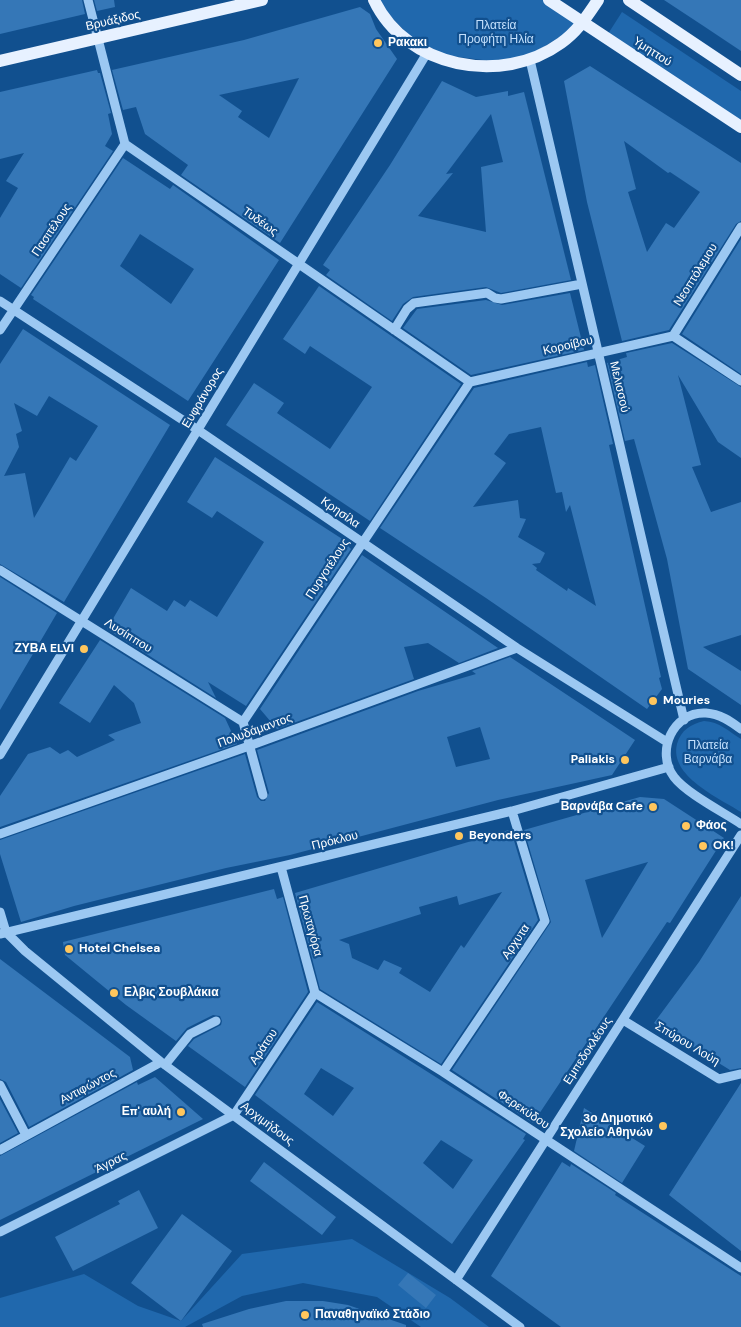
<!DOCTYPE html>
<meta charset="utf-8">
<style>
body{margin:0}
canvas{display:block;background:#11508f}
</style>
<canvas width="741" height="1327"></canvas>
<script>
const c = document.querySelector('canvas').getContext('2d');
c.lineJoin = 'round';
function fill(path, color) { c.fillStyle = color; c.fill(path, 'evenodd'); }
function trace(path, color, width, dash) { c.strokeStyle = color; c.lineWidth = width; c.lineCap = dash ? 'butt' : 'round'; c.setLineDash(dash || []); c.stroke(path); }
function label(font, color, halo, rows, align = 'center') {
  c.font = font + ' "DM Sans",sans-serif'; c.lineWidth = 4.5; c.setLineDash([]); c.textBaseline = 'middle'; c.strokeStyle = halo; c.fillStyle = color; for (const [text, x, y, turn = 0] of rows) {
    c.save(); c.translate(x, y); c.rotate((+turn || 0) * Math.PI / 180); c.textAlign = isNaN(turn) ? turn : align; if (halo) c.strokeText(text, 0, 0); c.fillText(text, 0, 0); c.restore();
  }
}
const green = new Path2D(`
 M374,0h175l34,23 -68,41 -88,-11z
 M622,12l119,79v35l-135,-89z
 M704,721c16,1 24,10 37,18v73c-22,-14 -72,-36 -64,-68 4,-14 14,-20 27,-23z
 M352,1239l98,59 39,29h-68l-44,-30 -74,-14 -61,13 -57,31h-185v-29l84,-24 54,32 43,15 61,-67z`);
const building = new Path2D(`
 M0,0h82l3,14 -85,20z
 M94,0h20l1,7 -18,4z
 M664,0h77v51l-39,-26z
 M360,7l10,7 6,15 21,30 -117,184 -99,-68 7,-10 -43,-31 -9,-27 -13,3 -11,-40 132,-30zM299,78l-30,60 -31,-21 4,-6 -23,-16z
 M590,66l151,97v58l-5,3 -67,106 -47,11 -35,-139 -23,-121zM624,141l44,32 2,-1 30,20 -26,36 -8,-5 -19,29 -19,-60 8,-3z
 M97,70l1,3h2l11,40 -3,1 4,20 -7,12 8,5 -92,137 -21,-14v-56l18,-30 -12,-7 18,-28 -24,6v-67z
 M442,81l34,16 32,-6v5l16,-4 47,188 -70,13 -15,-6 -73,10 -10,7 -11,17 -66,-46 4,-5 -7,-5 67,-100zM491,114l12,48 -22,5 5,65 -68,-16 35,-43 -7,1z
 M123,158l47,31 3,-4 106,75 -91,141 -155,-102 1,-2 -3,-2zM140,234l54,35 -23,35 -51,-38z
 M741,239v135l-59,-40z
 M319,286l142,98 -91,137 -144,-96 28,-42 30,20 -7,10 53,36 42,-62 -62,-41 -5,8 -22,-15z
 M570,293l14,57 -113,25 -68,-47 14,-19 69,-9 16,5z
 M23,329l147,96 -106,177 -64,-38v-200zM49,396l49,30 -22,35 -6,-4 -36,61 -9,-45 -21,3 15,-29 -3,-13 6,-3 -8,-28 23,13z
 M672,343l69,44v71l-23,-16 -40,-67 23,90 -9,2 19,45 30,-10v133l-38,12 38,24v34l-53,-36 -21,-110 -33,-120 -9,2 -18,-78 20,-6 -1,-4z
 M587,362l1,5 7,-2 18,79 -4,1 52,232 -2,1 3,11 -15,20 -161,-111 -106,-70 94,-140zM541,427l15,66 6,-1 4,20 4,-7 26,101 -28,-18 -1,3 -31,-21 1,-2 -5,-4 8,-1 5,-10 -27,-16 8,-18 -6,-1 -2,-18 -45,7 33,-44 -12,-9 15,-20z
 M215,457l135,87 -1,3 2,2 -105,157 -38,-24 8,16 -109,-69 24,-41 36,23 7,-11 11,7 5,-7 27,17 47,-75 -47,-31 -5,7 -25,-16z
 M362,555l136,93 -39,15 -31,-20 -24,4 10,32 -137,50 -17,-20z
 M0,577l57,36 -57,97z
 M100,640l125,78 12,26 -237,83v-31l28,-42 22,-7 10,7 8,-4 9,7 38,-17 -7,-5 33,-12 -7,-20 -20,-18 -24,38 -31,-20z
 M510,657l125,83 -23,35 -114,25 -208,55 -64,13 -152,38 -53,16 -21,-68v-14l245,-86 12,43 4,4h4l4,-8 -12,-43 161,-59 58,-17 -4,-3zM480,727l10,32 -34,8 -9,-30z
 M640,797l24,2 60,39 -54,85 -3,-1 -134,201 -81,-53 99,-148 -27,-92zM648,862l-46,76 -17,-58z
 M509,830l1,4h2l26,86 -97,144 -121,-75 -25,-96zM502,892l-38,56 -3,-3 -31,47 -31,-19 3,-5 -18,-8 -6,10 -26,-12 -3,-14 -10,-4 82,-26 -2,-7 38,-11 2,9z
 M274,889l3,10 6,-2 25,95 -63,95 -57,-41 6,-7 27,-14 1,-4 -2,-5 -7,-1 -26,13 -11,13 -50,-36 -61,-50 -2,-13z
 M741,896v172l-11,2 -76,-47 45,-61z
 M0,959l130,98 3,13 -104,57 -23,-45 -6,-3z
 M317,1002l209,132 -3,5 2,1 -73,104 -197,-149zM321,1068l33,20 -21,28 -29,-22zM441,1140l32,20 -20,29 -30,-26z
 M155,1077l48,42 -203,101v-64l137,-74 1,3z
 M741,1083v168l-72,-56z
 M0,1099l18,34 -18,10z
 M584,1108l61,38 -23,37 -48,-32z
 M264,1162l72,55 -14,18 -72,-54z
 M562,1162l8,5 1,-3 45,29 -1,2 126,81v51h-180l-70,-51z
 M139,1190l19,38 -85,43 -18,-34 65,-33 -2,-3z
 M182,1214l50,37 -51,70 -50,-38z
 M408,1273l28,22 -10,13 -28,-23z
 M286,1301h37l25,4 58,20v2h-203l-1,-3 47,-15z`);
const minor = new Path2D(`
 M88,0l37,144 345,238
 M530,60l154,660
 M0,301l198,129 319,218 150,94
 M0,330l125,-186
 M394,330l13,-21 7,-6 73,-10 8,5 6,1 81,-15
 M673,336l68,-109
 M673,336l68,45
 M470,382l203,-46
 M0,570l243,152
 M243,722l227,-340
 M243,722l20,73
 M741,729c-11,-8 -21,-15 -35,-16 -33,-2 -51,39 -32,64 12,16 49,35 67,47
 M0,755l427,-702
 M0,834l249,-88 268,-98
 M281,867l34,126
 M0,912l6,20
 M6,932l19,19 136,111 359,265
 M0,934l512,-123 157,-44
 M315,993l128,79 298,196
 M623,1020l96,59 22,-5
 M165,1065l25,-31 26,-13
 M443,1072l102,-151 -33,-110
 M0,1085l26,50
 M0,1150l161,-88
 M0,1232l234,-117 81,-122
 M456,1280l285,-445`);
const major = new Path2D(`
 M374,0c32,68 128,86 187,43 17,-12 26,-27 37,-43
 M549,0l192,127
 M629,0l112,75
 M0,61l262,-61`);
const markers = [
 [378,43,5,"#ffc65d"],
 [84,649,5,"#ffc65d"],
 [653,701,5,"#ffc65d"],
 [625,760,5,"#ffc65d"],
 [653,807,5,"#ffc65d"],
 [686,826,5,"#ffc65d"],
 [459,836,5,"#ffc65d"],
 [703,846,5,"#ffc65d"],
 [69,949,5,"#ffc65d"],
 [114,993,5,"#ffc65d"],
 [181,1112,5,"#ffc65d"],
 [663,1126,5,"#ffc65d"],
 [305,1315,5,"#ffc65d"]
];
const streetNames = [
 ["Βρυάξιδος",113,21,-13],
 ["Υμηττού",652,52,33],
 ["Τυδέως",260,222,35],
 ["Πασιτέλους",52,230,-56],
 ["Νεοπτόλεμου",696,275,-58],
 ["Κοροίβου",568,346,-13],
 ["Μελισσού",619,387,77],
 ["Ευφράνορος",203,398,-59],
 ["Κρησίλα",340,513,35],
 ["Πυργοτέλους",328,569,-57],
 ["Λυσίππου",128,636,32],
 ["Πολυδάμαντος",255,731,-20],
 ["Πρόκλου",335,841,-14],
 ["Πρωταγόρα",310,926,75],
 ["Αρχυτα",516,942,-56],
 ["Σπύρου Λούη",687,1044,31],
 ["Αράτου",264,1047,-56],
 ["Εμπεδοκλέους",588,1051,-57],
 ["Αντιφώντος",88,1087,-28],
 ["Φερεκύδου",523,1110,34],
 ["Αρχιμήδους",267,1124,37],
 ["Άγρας",111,1163,-27]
];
const parkNames = [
 ["Πλατεία",496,26],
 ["Προφήτη Ηλία",496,40],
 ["Πλατεία",708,746],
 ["Βαρνάβα",708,760]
];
const poiNames = [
 ["Ρακακι",388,43],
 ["ΖΥΒΑ ELVI",74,649,"right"],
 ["Mouries",663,701],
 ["Paliakis",615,760,"right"],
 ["Βαρνάβα Cafe",643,807,"right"],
 ["Φάος",696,826],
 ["Beyonders",469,836],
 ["OK!",713,846],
 ["Hotel Chelsea",79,949],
 ["Ελβις Σουβλάκια",124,993],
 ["Επ' αυλή",171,1112,"right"],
 ["3ο Δημοτικό",653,1119,"right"],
 ["Σχολείο Αθηνών",653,1133,"right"],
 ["Παναθηναϊκό Στάδιο",315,1315]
];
fill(green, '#2068ad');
fill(building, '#3577b7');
trace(minor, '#9cc8f2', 9);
trace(major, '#e7f1ff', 12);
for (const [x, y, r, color] of markers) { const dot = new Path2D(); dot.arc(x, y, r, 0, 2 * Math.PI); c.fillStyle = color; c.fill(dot); trace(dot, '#11508f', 2); }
label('12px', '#fff', '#11508f', streetNames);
label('12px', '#c3e0fd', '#11508f', parkNames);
label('bold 12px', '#fff', '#11508f', poiNames, 'left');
</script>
